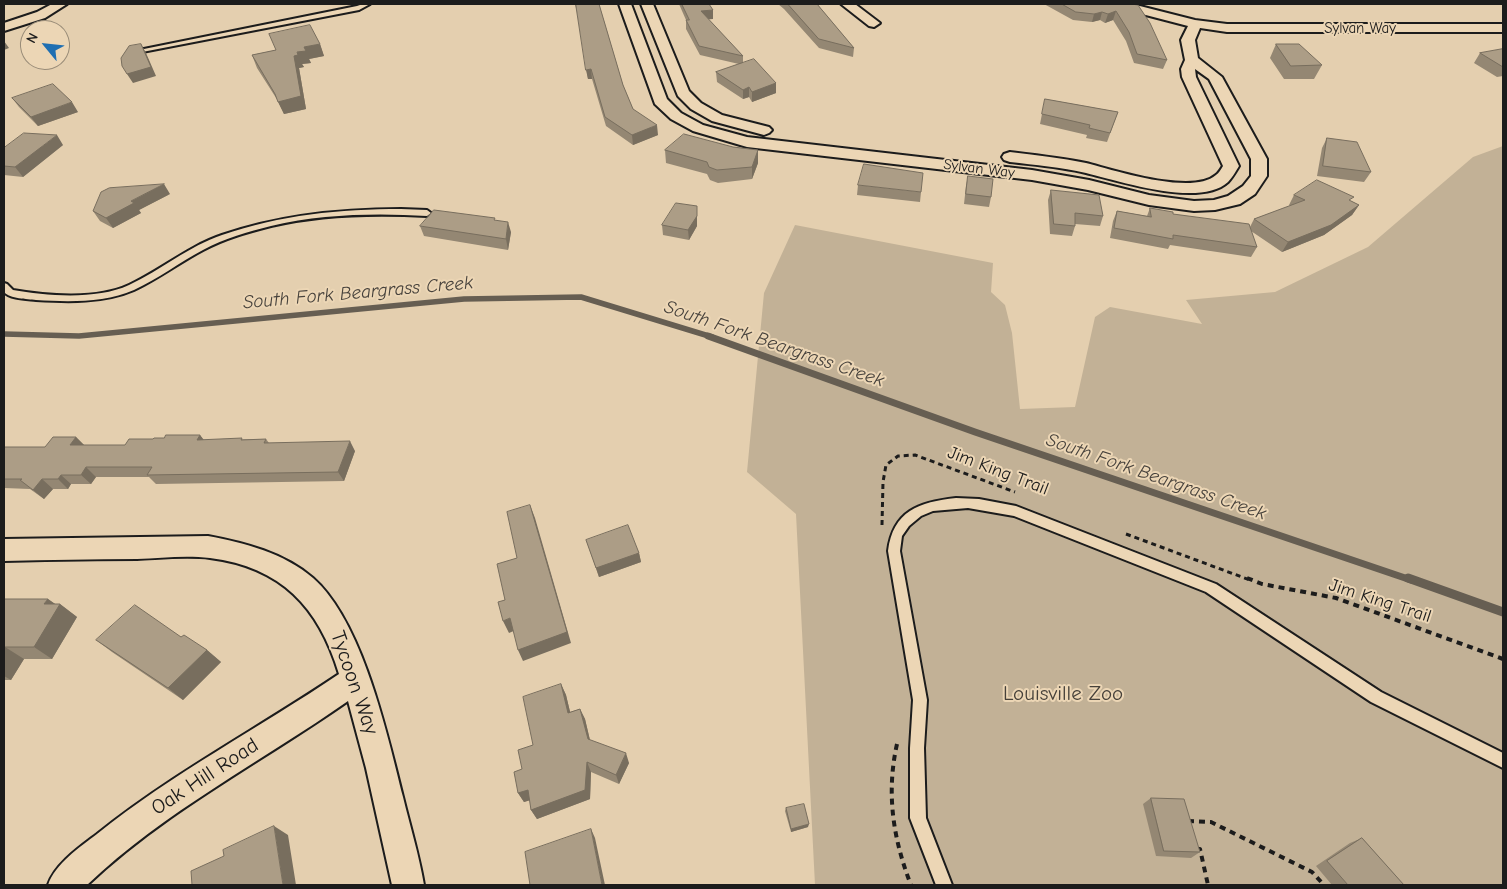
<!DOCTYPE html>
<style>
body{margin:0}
#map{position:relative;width:1507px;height:889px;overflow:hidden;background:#e4cfaf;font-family:"Comic Neue",sans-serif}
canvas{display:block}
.frame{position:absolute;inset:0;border:5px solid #1c1c1c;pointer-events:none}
.north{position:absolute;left:20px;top:20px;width:50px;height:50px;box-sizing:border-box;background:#ecd6b5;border:1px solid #998c78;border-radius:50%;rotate:298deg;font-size:14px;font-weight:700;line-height:20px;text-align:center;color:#1c1c1c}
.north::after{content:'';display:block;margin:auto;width:18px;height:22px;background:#1f6fb2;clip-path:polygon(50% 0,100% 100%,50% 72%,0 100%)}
</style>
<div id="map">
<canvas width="1507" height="889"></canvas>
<div class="frame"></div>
<div class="north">N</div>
</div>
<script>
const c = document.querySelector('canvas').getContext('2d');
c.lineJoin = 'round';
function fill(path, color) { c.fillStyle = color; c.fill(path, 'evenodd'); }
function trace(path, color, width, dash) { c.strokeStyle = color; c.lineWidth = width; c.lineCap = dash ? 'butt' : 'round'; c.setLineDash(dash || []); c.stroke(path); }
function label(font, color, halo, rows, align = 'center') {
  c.font = font + ' "Comic Neue",sans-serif'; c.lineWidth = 4; c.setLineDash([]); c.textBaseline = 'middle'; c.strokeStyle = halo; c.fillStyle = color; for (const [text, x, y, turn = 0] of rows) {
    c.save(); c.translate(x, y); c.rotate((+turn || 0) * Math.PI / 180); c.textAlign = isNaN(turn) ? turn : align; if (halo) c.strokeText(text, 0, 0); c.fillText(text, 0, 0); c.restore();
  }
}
const green = new Path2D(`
 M1503,146v739h-688l-19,-371 -49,-42 17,-179 31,-68 198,38 -2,29 14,13 7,28 8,76 55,-2 20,-90 15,-10 92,17 -16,-24 89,-8 93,-45 105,-90z`);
const streamFar2 = new Path2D(`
 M4,334l75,2 385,-37 117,-2 131,40`);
const streamFar1 = new Path2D(`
 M708,336l267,96 436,148`);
const stream = new Path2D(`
 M1408,578l95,34`);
const pathFar1 = new Path2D(`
 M882,525l1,-43 3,-17 12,-9 17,-1 100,37
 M1126,534l124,46`);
const path = new Path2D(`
 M1247,578l15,6 74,14 167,61
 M897,744c-11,49 -4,95 14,141
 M1188,821l23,1 101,50 12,13
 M1196,849h4l8,36`);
const lane = new Path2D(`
 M363,4h7l-11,6 -227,44 -3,-2 228,-46z
 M401,209l26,1 4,3 -4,3c-52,-3 -105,-2 -156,10 -23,6 -46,12 -68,24 -23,12 -45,29 -69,40 -30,13 -66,12 -98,10 -9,-1 -26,-1 -32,-8v-9l3,1 6,6c34,6 84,10 116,-5 32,-15 60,-39 93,-50 58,-20 118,-26 179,-26z
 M956,498l23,1 37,7 200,78 165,108 122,61v15l-132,-66 -165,-110 -192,-76 -46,-8 -35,3 -12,5 -12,10 -7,10 -2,15 27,149 -3,48 2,70 26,67h-16l-26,-67v-70l3,-48 -25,-149c5,-40 31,-49 68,-53z`);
const street = new Path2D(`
 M52,4h15l-22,14 -41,13v-8l33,-11z
 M619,4h12l36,95 14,14 22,12 44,12 285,33 57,10 60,15 45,6 20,-1 14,-4 15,-10 8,-10v-17l-42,-80 -14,-10 1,8 43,89c-3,5 -7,12 -11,16 -28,26 -109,-1 -142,-9 -25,-6 -51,-8 -76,-11l-6,-2 -2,-3 2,-3 6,-2c25,3 51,6 76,11 28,7 106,33 130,12 3,-2 5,-6 7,-9l-41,-89 -1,-8 4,-9 -4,-20 7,-14 -73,-19 -2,-3h19l63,16 32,4h276v8h-276l-27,-4 -5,12 3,18 24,19 45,82v17l-12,18 -15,10 -25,6 -21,1 -45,-6 -61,-15 -56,-10 -285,-33 -54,-16 -22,-12 -16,-15z
 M641,4h12l36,87 12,12 21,12 47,12 3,3 -3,3 -5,2 -52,-14 -21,-12 -13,-13z
 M841,4h14l25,19 -6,4 -5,-1z
 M208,536c37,7 76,17 105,42 49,43 74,155 90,219 7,29 16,58 21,88h-32l-26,-117 -18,-67c-87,61 -183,110 -261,184h-39c7,-21 32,-38 49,-51 76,-61 162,-106 242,-160 -20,-67 -58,-107 -129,-116 -24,-3 -49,0 -73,1 -44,0 -89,1 -133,2v-22z`);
const wall = new Path2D(`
 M575,4h24l24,81 10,24 25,26 -25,10 -27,-19 -14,-47h-4l-11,-67z
 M679,4h30l4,6v9h-5l35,37v7l33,20v10l-24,9 -3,-5 -6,2 -26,-17 -1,-10 23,-8 -39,-9 -14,-26v-9z
 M778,4h39l37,44 -1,9 -34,-9 -35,-39z
 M1044,4h87l36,56 -4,9 -29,-6 -8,-22 -13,-21 -8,3 -5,-3 -8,2 -19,-2z
 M320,44l4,12 -15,3 2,4 -9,1 2,3 -5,1 7,41 -22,5 -6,-13 -21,-33 -5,-13 24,-5z
 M1276,44l46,21 -8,14h-30l-14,-21z
 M1503,49v27l-6,1 -23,-14 6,-10z
 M12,98l66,14 -40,14 -19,-19z
 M1045,99l73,13 -11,30 -21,-4 1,-3 -47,-11z
 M1327,138l44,34 -7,10 -47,-6 5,-28z
 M63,145l-40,32 -19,-2v-27z
 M733,147l25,3v13l-6,16 -34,4 -8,-3 -3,-6 -41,-11 -1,-13z
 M968,176l23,21 -2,10 -25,-3 2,-18z
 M858,185l63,7 -1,10 -63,-7z
 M1051,190l52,26 -3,10 -25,-2v2l-3,10 -22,-2 -2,-34z
 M170,194l-31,16 2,3 -28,15 -13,-7 -7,-10z
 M1294,195l57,6 8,4 -7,10 -28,20 -42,17 -31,-21 6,16 -6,10 -81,-12 -2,4 -58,-11 3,-17 4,-10 30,5 3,-8 23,6 77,13 4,-8 36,-13 -1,-1z
 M697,216v10l-8,14 -26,-5 -1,-10z
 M420,226l91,6 -3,18 -84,-14z
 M200,435l3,5 63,-1 3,4 86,8 -11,30 -188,3 -7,-7h-53l-5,7h-20l-3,5h-15l-9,10 -14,-10 -26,-1v-41h41l31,-10 8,8h41l39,-7z
 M586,540l53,13 2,9 -42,15z
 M4,599h44l7,5h5l17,13 -25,42h-28l-13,21h-7z
 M181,637l26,13 14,12 -38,38 -71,-48 -16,-12z
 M561,684l5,11 4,17 10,-3 5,10 5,21 39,23 -10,21 -28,-12 -1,27 -53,20 -6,-9 -1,-10 -6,2 -6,-9 4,-24z
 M1151,798l49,54 -9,6 -35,-2 -13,-52z
 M786,808l22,19 -17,5 -6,-21z
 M1362,838l42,47h-72l-16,-19 34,-23z`);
const shadedWall = new Path2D(`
 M713,10v9l-12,1v-9z
 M1116,11l-3,9 -8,3 3,-9z
 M1102,12l-2,8 -8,2 2,-8z
 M4,41l5,7 -5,2z
 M141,44l5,9 10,23 -23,7 -6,-9z
 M320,44l4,12 -15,3 2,4 -9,1 2,3 -5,1 7,41 -22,5 -6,-12 16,-46 10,-9z
 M591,69l1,10h-4l-2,-9z
 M776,83v10l-24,9v-10z
 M749,87v10l-6,2v-9z
 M72,102l6,10 -40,14 -7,-9z
 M657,125l1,10 -25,10 -1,-10z
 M57,135l6,10 -40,32 -8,-10z
 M758,150v13l-6,16v-12z
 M164,184l6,10 -31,16 2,3 -28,15 -7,-10 25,-17z
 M1359,205l-7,10 -28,20 -42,17 6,-10z
 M697,206v20l-8,14 -1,-10z
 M508,222l3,10 -3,18 -2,-11z
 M200,435l8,10 -11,-5z
 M76,437l10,10 -16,-2z
 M350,441l5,10 -11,30 -6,-9z
 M86,467l10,10 -5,7 -10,-9z
 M61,475l10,9 -3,5 -10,-10z
 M42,479l11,10 -9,10 -11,-9z
 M530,505l5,13 36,125 -48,18 -5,-11z
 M639,553l2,9 -42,15 -3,-9z
 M48,599l10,7 2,-2 17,13 -25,42 -18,-12 10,-43z
 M510,618l6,12 -7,3 -6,-12z
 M5,647l19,12 -13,21 -7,-4v-27z
 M207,650l14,12 -38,38 -15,-12z
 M561,684l5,11 7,29 -5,-11z
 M580,709l5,10 7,30 -4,-10z
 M626,753l3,10 -10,21 -3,-9z
 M587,762l4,10 -1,27 -53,20 -6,-9z
 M528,790l6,9 -10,3 -6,-9z
 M809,824l-1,3 -17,5v-3z
 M274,826l14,9 8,50h-13z
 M591,829l4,9 10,47h-3z`);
const building = new Path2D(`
 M576,4h23l24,81 10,24 24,16 -25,10 -27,-18 -14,-48 -5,1z
 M682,4h27l4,6 -12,1 42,45 -44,-10 -13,-26h3z
 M788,4h29l37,44 -35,-9z
 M1062,4h69l7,1 12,18 17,37 -30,-6 -8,-22 -13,-21 -8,3 -6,-2 -8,2 -18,-2z
 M310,25l10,19 -16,3 2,4 -9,1 1,3 -4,1 7,40 -23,6 -3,-8 -23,-39 24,-5 -7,-16z
 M141,44l10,23 -24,7 -5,-8 -1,-8 8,-12z
 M1276,44h23l23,21 -31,1z
 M1503,49v18l-23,-14z
 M754,59l22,24 -24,9 -3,-5 -6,3 -27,-18z
 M53,84l19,18 -41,15 -19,-19z
 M1045,99l73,13 -8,21 -21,-5 1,-3 -48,-11z
 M24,133l33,2 -42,32 -11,-1v-18z
 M684,134l49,13 25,3 -6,17 -35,3 -8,-3 -2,-5 -42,-12z
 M1327,138l30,4 14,30 -48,-6z
 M864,164l59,9 -2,19 -63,-7z
 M968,176l25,3 -2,18 -25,-3z
 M1317,180l37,17 -5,3 10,5 -28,20 -43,17 -34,-23 51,-19 -11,-5z
 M164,184l-33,17 3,2 -28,15 -13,-7 8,-19 8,-4z
 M1051,190l48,5 4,21 -28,-3v13l-21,-2z
 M676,203l21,3v10l-9,14 -26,-5z
 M1150,208l23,4v2l76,10 8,23 -84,-12v4l-59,-11 3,-17 34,6z
 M434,210l61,8 -1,2 14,2 -2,17 -86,-13z
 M166,435h34l-3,5 45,-2 -1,2 25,-1 -2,4 86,-2 -12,31 -191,3 5,-8h-66l-5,8h-20l-3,4h-16l-9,11 -13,-10 2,-1h-18v-32h41l8,-10h23l-6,8h55l4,-6h24l1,-1h10z
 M530,505l37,127 -49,18 -8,-32 -7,3 -5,-19 7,-2 -8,-36 20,-6 -10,-46z
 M628,525l11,28 -43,15 -10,-28z
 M4,599h44l-4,5h16l-26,43h-29l-1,2z
 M135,605l46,32 3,-2 23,15 -39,38 -72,-48z
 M561,684l7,29 12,-4 8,30 38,14 -10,22 -29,-13 -2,28 -54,20 -3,-20 -10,3 -4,-21 8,-3 -4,-19 15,-5 -10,-48z
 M1151,798l33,1 16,53 -36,-1z
 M804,804l5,20 -18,5 -5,-21z
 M274,826l9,59h-91l-1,-14 33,-15 -1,-6z
 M591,829l11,56h-72l-5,-33z
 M1362,838l42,47h-56l-21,-24z`);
const farStreetnames = [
 ["Sylvan Way",1360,29],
 ["Sylvan Way",979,169,7]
];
const streetNames = [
 ["Jim King Trail",998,471,21],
 ["Jim King Trail",1380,601,18]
];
const waterNames = [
 ["South Fork Beargrass Creek",358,293,-5],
 ["South Fork Beargrass Creek",774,344,19],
 ["South Fork Beargrass Creek",1156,477,19]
];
const nearStreetnames = [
 ["Tycoon Way",354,683,71],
 ["Oak Hill Road",205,777,-33]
];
const nearParknames = [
 ["Louisville Zoo",1063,694]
];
fill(green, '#c2b196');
trace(streamFar2, '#665e52', 5.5);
trace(streamFar1, '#665e52', 7);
trace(stream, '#665e52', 9);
trace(lane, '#1c1c1c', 4);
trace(street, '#1c1c1c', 4);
trace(pathFar1, '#1c1c1c', 3, [5, 4]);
trace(path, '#1c1c1c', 4, [6, 5]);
fill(lane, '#ecd6b5');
fill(street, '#ecd6b5');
fill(wall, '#948773');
fill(shadedWall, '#786e5e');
fill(building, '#ac9d86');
trace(building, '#786e5e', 1);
label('15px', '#1c1c1c', '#ecd6b5', farStreetnames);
label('18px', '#1c1c1c', '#ecd6b5', streetNames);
label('italic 19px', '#47423c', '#ecd6b5', waterNames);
label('21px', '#1c1c1c', '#ecd6b5', nearStreetnames);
label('21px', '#46413a', '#ecd6b5', nearParknames);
</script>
